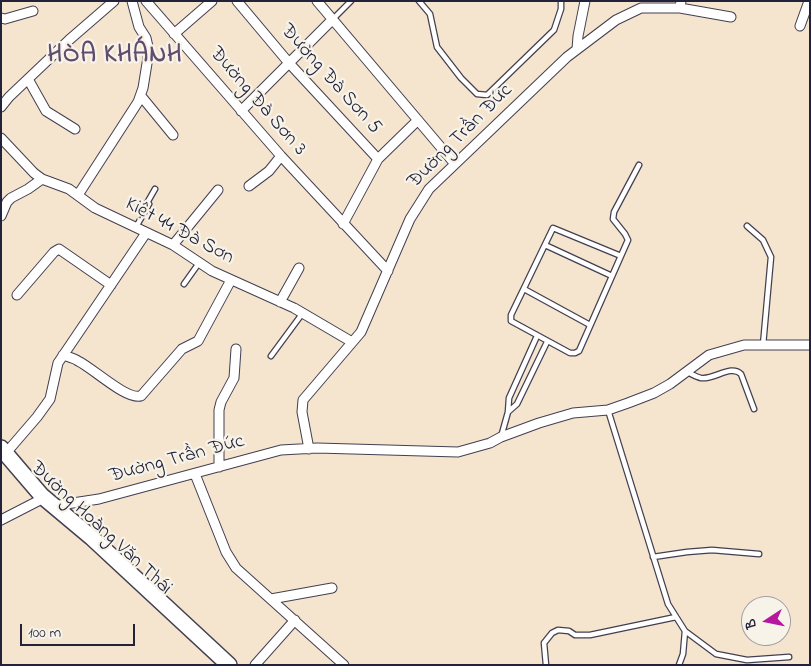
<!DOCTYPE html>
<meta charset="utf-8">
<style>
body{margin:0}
#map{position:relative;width:811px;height:666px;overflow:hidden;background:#f5e5cf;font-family:"Indie Flower",sans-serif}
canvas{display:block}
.frame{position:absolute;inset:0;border:2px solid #22223b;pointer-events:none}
.north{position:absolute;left:741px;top:596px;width:50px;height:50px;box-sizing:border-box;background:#f7f3e8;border:1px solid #a29fa3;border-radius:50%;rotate:259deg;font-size:14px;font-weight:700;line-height:20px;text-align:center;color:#22223b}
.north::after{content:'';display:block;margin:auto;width:18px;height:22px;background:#b5179e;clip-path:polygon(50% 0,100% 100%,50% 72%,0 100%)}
.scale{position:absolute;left:20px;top:624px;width:115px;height:22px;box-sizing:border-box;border:2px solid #22223b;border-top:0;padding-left:6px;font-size:15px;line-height:18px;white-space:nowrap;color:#22223b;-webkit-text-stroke:4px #f7f3e8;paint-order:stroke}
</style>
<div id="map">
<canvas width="811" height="666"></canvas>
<div class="frame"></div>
<div class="north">B</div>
<div class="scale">100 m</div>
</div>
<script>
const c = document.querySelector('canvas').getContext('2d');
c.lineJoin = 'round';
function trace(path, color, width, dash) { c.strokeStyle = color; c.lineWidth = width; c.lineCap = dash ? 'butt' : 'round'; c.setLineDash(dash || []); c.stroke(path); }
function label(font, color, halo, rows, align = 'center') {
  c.font = font + ' "Indie Flower",sans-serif'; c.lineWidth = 4.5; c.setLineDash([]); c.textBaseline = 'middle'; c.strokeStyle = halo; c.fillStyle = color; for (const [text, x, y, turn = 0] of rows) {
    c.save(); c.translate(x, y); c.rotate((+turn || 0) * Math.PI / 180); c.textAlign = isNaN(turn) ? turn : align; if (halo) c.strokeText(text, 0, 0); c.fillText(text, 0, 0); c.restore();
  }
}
const lane = new Path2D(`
 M419,1l11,13 7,33 24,31 16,16 10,1 67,-65 7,-21v-8
 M333,19l18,-18
 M747,226l16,14 8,17 -8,88
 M136,227l13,-23 -2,-1 8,-14
 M545,245l67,31
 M621,256l-68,-28 -42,87v6l59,32h5l4,-2 49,-111 -3,-6 -12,-15 1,-7 25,-47
 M184,284l15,-21
 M524,289l66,36
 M537,336l-28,62 -1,14 9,-8 30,-62
 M271,356l31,-42
 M685,371c5,2 11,6 16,7 13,2 30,-14 40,-4l13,35
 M608,410l60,194 17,27 31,23 31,6 42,-3
 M501,437l7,-25
 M653,557l34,-5 25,-2 47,4
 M546,665l-2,-22 8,-10 6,-3 11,1 6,4h15l86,-18
 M679,665l4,-11 2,-23`);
const street = new Path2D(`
 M146,1l135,155 107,115
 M237,1l52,62 89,96
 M317,1l138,163
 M680,8l51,9
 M1,18l4,1 28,-8
 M800,26l9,-25
 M174,34l38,-33
 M577,49l1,-13 7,-35
 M28,79l18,32 29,18
 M141,96l32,39
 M1,107l8,-10 60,-57 45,-39
 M241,111l92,-92
 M1,138l33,35 8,6 27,10 26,19 78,37 39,26 82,37 58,34
 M249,186l20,-15 12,-15
 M78,195l60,-93 5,-14 6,-37 -3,-13 -7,-11 -7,-26
 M1,216l6,-14 4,-4 17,-9 14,-10
 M343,224l35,-65 40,-39
 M173,245l45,-55
 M17,295l37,-43 5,-3 52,36
 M280,302l19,-34
 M63,355c5,2 11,3 15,6 15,7 48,39 63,35l41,-47 16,-8 33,-61
 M309,449l-7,-37 1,-12 58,-68 49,-113 19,-30 138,-132 49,-37 25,-12h39l1,-7
 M6,453l31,-36 13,-18 8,-36 88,-130
 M219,467v-57l2,-8 13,-24 2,-29
 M195,474l31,78 10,16 108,97
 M53,506l46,-7 182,-49 36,-2 141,4 32,-9 11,-6 38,-14 34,-10 35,-3 20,-7 26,-10 16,-9 39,-29 35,-10h66
 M1,520l37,-19
 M271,599l61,-11
 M255,665l40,-45`);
const primary = new Path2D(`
 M1,448l41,48 49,41 138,128`);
const streetNames = [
 ["Đường Đà Sơn 5",330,80,48],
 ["Đường Đà Sơn 3",257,102,49],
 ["Đường Trần Đức",461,137,-45],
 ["Kiệt 44 Đà Sơn",179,232,28],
 ["Đường Trần Đức",177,460,-15],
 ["Đường Hoàng Văn Thái",100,529,43]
];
const districtNames = [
 ["HÒA KHÁNH",115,57]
];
trace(lane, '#423f51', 7);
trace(street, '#423f51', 11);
trace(primary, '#423f51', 18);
trace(lane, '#fff', 4.5);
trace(street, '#fff', 9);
trace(primary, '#fff', 15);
label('20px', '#22223b', '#f7f3e8', streetNames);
c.letterSpacing = '1px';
label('bold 25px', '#614c6d', '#f7f3e8', districtNames);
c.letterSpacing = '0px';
</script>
